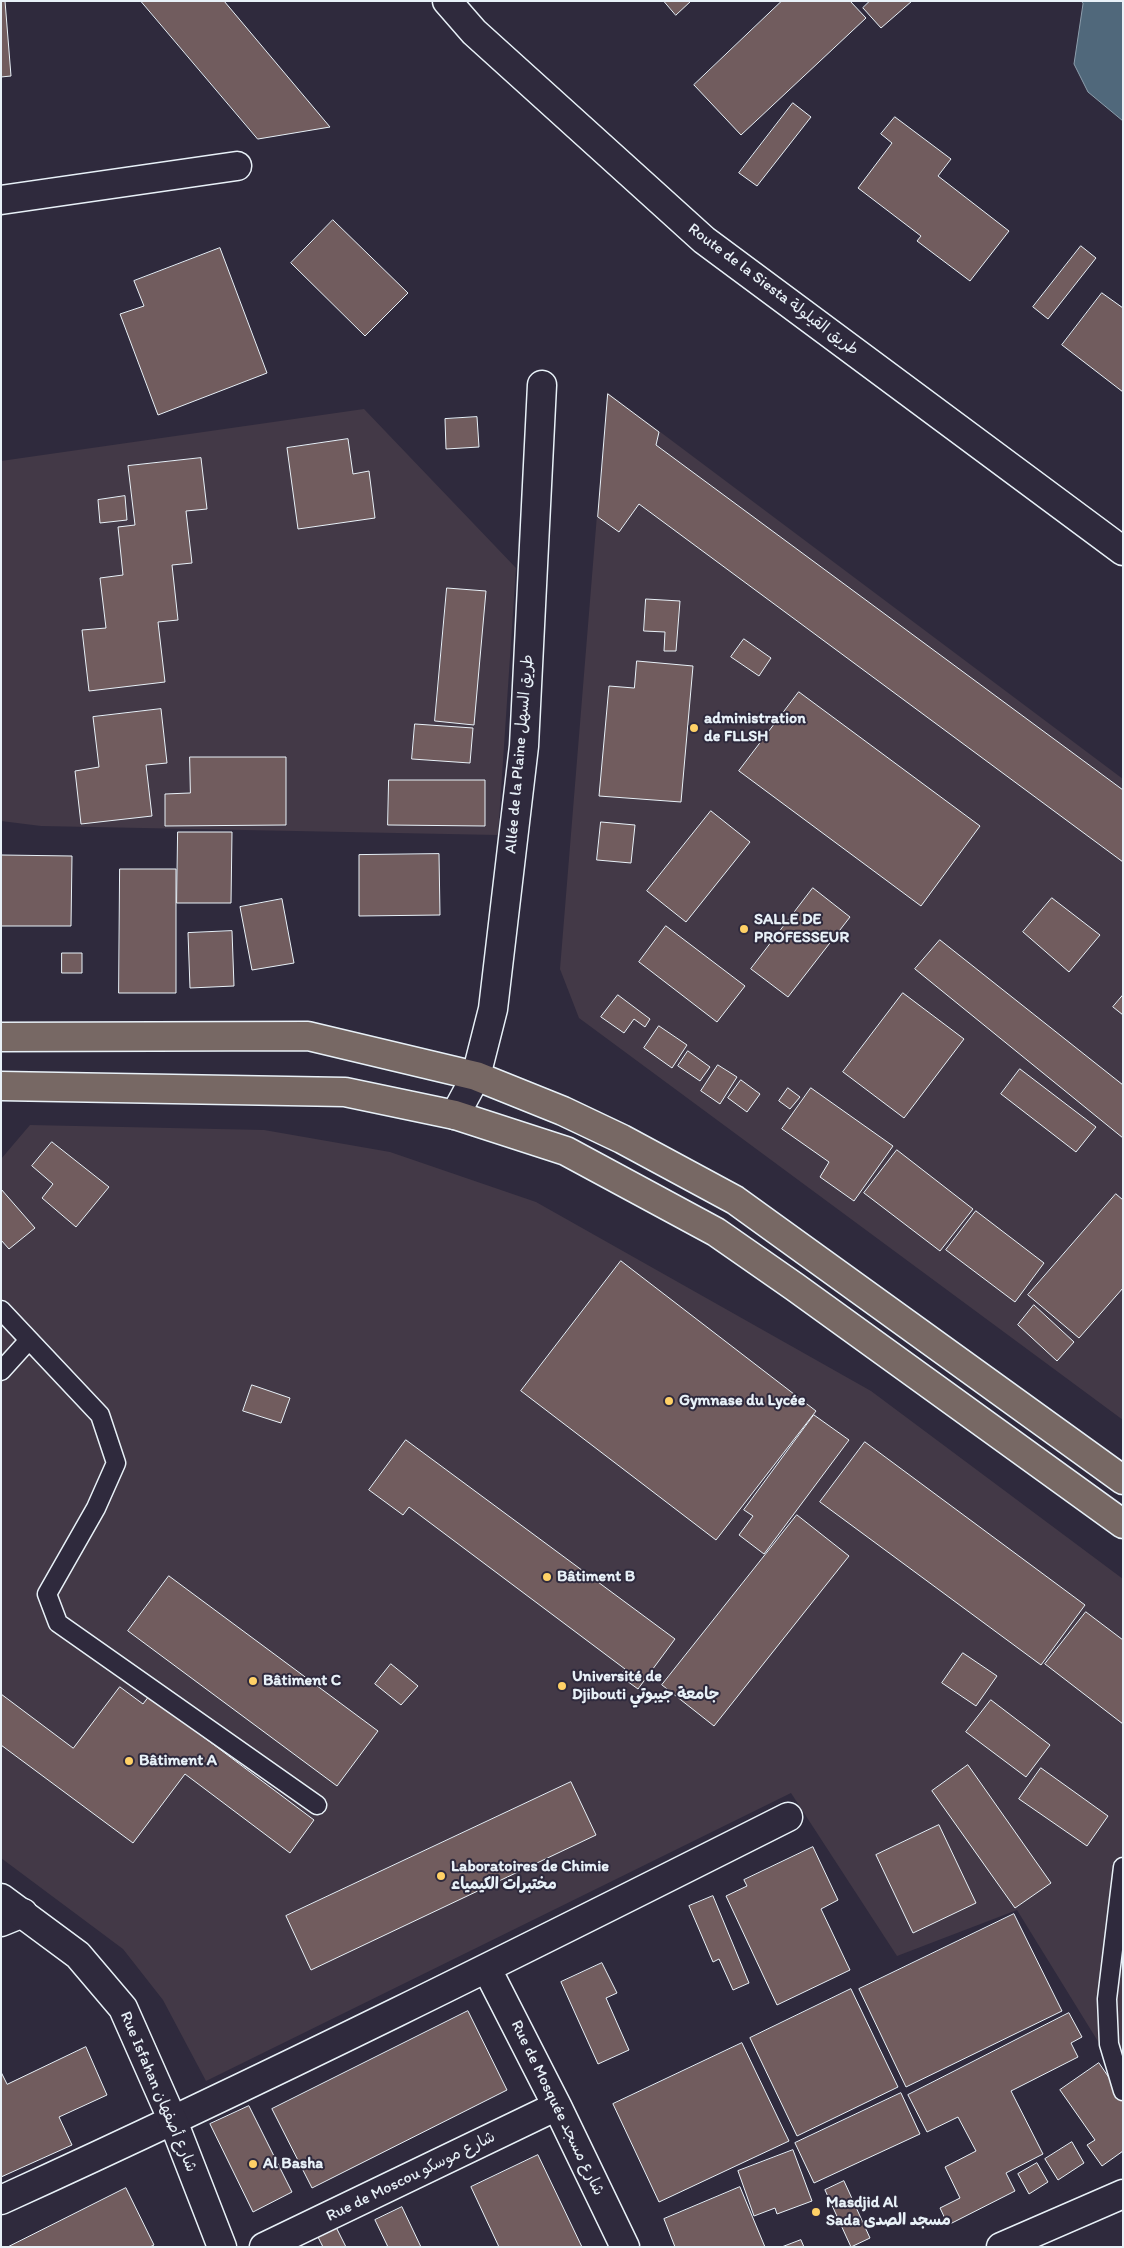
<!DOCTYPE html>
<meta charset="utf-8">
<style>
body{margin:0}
#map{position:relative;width:1124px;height:2248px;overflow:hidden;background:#2f2a3d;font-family:Itim,sans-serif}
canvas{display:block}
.frame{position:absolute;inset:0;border:2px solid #e8f1f8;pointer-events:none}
</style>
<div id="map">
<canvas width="1124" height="2248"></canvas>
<div class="frame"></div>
</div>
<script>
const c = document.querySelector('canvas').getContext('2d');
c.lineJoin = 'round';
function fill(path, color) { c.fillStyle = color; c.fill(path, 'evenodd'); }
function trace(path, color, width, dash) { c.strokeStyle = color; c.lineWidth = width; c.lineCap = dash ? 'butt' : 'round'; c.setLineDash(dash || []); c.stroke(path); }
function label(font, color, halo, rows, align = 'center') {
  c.font = font + ' Itim,"Playpen Sans Arabic",sans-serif'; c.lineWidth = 4; c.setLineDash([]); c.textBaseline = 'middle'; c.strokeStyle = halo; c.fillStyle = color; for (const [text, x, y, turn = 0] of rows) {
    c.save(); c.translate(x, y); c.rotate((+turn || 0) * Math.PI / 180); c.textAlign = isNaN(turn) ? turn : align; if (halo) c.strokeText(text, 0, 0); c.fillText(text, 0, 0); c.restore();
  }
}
const built = new Path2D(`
 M607,392l516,387v641l-544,-402 -19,-49z
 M364,409l152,159 -18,267 -457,-9 -40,-5v-360z
 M30,1125l234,5 126,22 146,50 335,189 252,188v503l-106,-172 -120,46 -106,-163 -585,288 -43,-81 -40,-51 -122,-91v-699z`);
const water = new Path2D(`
 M1082,1h41v120l-35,-29 -14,-28 9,-60z`);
const building = new Path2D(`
 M1,1h4l6,75 -10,1z
 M141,1h83l106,126 -72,12z
 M664,1h27l-15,14z
 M782,1h68l16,17 -125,117 -47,-50z
 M870,1h42l-31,27 -18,-20z
 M793,103l18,14 -54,69 -18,-13z
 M895,117l56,42 -13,17 71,55 -39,50 -53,-40 4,-5 -63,-48 34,-45 -11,-9z
 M333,220l75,73 -43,43 -74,-73z
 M1081,246l15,12 -48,61 -15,-12z
 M220,248l47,125 -109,42 -38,-101 24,-8 -10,-25z
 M1102,293l21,15v84l-61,-47z
 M608,394l51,38 -3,13 467,345v72l-484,-358 -20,28 -21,-15z
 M477,417l2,30 -33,2 -1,-30z
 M348,439l5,35 16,-3 6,47 -77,11 -11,-81z
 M201,458l6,51 -21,2 6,52 -20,2 6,55 -20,2 7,60 -76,9 -7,-61 24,-2 -6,-50 23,-3 -5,-48 17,-2 -7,-59z
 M125,496l2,24 -27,3 -2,-23z
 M447,588l39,3 -12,134 -39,-4z
 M646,599l34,2 -4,50h-12l1,-19 -21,-1z
 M744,639l27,19 -12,18 -28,-19z
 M637,661l56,5 -12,136 -82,-6 10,-110 25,2z
 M799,692l181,134 -59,80 -182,-135z
 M161,709l6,54 -21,2 6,51 -71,8 -6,-53 24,-4 -6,-50z
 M415,724l58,4 -3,35 -58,-4z
 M190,757h96v68l-121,1v-32l25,-1z
 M389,780h96v46l-97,-1z
 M711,811l39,31 -64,80 -39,-31z
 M601,822l34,3 -4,38 -34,-3z
 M178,832h54l-1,71h-54z
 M439,854l1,61 -81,1v-61z
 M1,855l71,1 -1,70h-70z
 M120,869h56v124h-57z
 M813,888l37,29 -62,80 -37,-28z
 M1052,898l48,37 -31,37 -46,-40z
 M282,899l12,64 -42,7 -12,-63z
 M666,926l79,60 -28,36 -78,-60z
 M232,931l2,55 -44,2 -2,-55z
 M940,940l183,145v53l-208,-169z
 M62,953h20v20h-20z
 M903,993l61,46 -60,79 -61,-46z
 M618,995l32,24 -5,8 -11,-8 -10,14 -23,-16z
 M1123,995v20l-10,-8z
 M659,1026l28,19 -15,23 -28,-20z
 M688,1051l22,16 -10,14 -22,-15z
 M718,1065l19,12 -17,27 -19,-13z
 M1020,1069l76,58 -20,25 -75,-58z
 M741,1080l19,14 -13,18 -19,-14z
 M788,1088l12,9 -10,12 -11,-8z
 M811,1088l82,58 -39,55 -34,-24 9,-15 -47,-33z
 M52,1142l57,45 -33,40 -34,-29 11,-14 -21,-18z
 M897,1150l76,59 -33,42 -76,-58z
 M1,1189l34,39 -26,21 -8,-9z
 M1116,1194l7,6v88l-44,50 -51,-43z
 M976,1211l68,52 -29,39 -69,-52z
 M621,1261l195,150 -100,129 -195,-149z
 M1034,1305l40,37 -17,19 -39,-36z
 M252,1385l38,13 -9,25 -38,-12z
 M814,1415l35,25 -85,114 -25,-19 14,-19 -9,-6z
 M406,1440l269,199 -37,50 -18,-13 5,-7 -216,-162 -6,8 -34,-25z
 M865,1442l220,163 -44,60 -221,-163z
 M797,1515l52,41 -135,170 -52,-41z
 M169,1576l209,155 -41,55 -209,-155z
 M1086,1612l37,28v84l-78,-60z
 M963,1653l34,23 -21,30 -34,-23z
 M391,1664l27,22 -17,19 -26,-21z
 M120,1687l23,17 6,-8 165,124 -24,33 -105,-79 -52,69 -132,-98v-51l72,54z
 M991,1700l59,45 -24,32 -60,-45z
 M968,1765l83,118 -36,25 -83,-117z
 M1041,1768l67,48 -21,30 -68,-47z
 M571,1782l25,53 -285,135 -25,-54z
 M939,1825l37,78 -63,30 -37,-78z
 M813,1847l25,53 -17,9 29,61 -73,35 -51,-109 21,-10 -3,-6z
 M713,1896l36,87 -16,7 -14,-31 -6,3 -24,-56z
 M1014,1914l48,97 -156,76 -47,-98z
 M602,1963l15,30 -11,5 23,52 -31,14 -37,-82z
 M851,1989l47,98 -101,49 -47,-98z
 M468,2011l39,79 -195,98 -40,-79z
 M1069,2013l13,24 -11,6 7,14 -67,34 32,63 -37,19 9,18 -67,34 -8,-17 20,-10 -15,-31 31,-16 -18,-34 -31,15 -19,-37z
 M742,2043l47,98 -130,61 -46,-98z
 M86,2047l21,48 -48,22 13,28 -71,32v-105l6,12z
 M1099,2063l24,35v53l-21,15 -15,-21 8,-5 -35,-50z
 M901,2093l19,41 -106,49 -19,-40z
 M249,2106l43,86 -39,20 -43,-88z
 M1072,2142l12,21 -26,17 -13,-21z
 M793,2150l19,51 -35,13 -2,-6 -21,8 -16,-45z
 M538,2155l44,92h-83l-28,-60z
 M1037,2163l11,19 -19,12 -11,-20z
 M844,2181l26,57 -19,9 -26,-57z
 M740,2187l25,60h-90l-11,-28z
 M126,2188l28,57 -4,2h-142z
 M402,2207l19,40h-33l-13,-27z
 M336,2227l10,20h-23l-5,-10z
 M801,2240l3,7h-22z`);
const service = new Path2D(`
 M1,1310l99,105 16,48 -20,45 -49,86 11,29 259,182
 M1,1371l28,-31
 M1123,1867l-16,132 2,45 14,47`);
const minor = new Path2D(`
 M1,200l236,-34
 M455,1115l21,-39 17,-67 31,-263 18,-361
 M1,1922l22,-9
 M487,1969l70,137 68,141
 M1,2200c266,-121 527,-252 787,-383
 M264,2247l293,-141`);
const tertiary = new Path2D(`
 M1,1898l77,57 45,53 50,113 49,126
 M1001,2247l122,-53`);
const secondary = new Path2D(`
 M447,1l27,31 230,208 419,311`);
const primary = new Path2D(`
 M1,1037l307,-1 168,40 87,35 59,28 113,61 388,280
 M1,1086l344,6 110,23 111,36 150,81 79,55 328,237`);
const markers = [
 [694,728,5,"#ffd166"],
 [744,929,5,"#ffd166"],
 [669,1401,5,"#ffd166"],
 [547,1577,5,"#ffd166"],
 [253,1681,5,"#ffd166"],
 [562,1686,5,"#ffd166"],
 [129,1761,5,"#ffd166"],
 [441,1876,5,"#ffd166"],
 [253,2164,5,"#ffd166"],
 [816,2212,5,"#ffd166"]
];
const streetNames = [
 ["Route de la Siesta طريق القيلولة",773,290,37],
 ["Allée de la Plaine طريق السهل",520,754,-85],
 ["Rue Isfahan شارع أصفهان",158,2092,67],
 ["Rue de Mosquée شارع مسجد",557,2108,64],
 ["Rue de Moscou شارع موسكو",411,2177,-26]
];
const poiNames = [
 ["administration",704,719],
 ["de FLLSH",704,737],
 ["SALLE DE",754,920],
 ["PROFESSEUR",754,938],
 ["Gymnase du Lycée",679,1401],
 ["Bâtiment B",557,1577],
 ["Université de",572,1677],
 ["Djibouti جامعة جيبوتي",572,1695],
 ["Bâtiment C",263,1681],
 ["Bâtiment A",139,1761],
 ["Laboratoires de Chimie",451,1867],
 ["مختبرات الكيمياء",451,1885],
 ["Al Basha",263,2164],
 ["Masdjid Al",826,2203],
 ["Sada مسجد الصدى",826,2221]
];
fill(built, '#433947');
fill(water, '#50687b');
trace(water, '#8d9fad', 1);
fill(building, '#715c5e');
trace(building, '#e8f1f8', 1);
trace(service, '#e8f1f8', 21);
trace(minor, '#e8f1f8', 31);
trace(tertiary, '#e8f1f8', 31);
trace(secondary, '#e8f1f8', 31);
trace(primary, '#e8f1f8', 31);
trace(service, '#2f2a3d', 18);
trace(minor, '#2f2a3d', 28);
trace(tertiary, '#2f2a3d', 28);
trace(secondary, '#2f2a3d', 28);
trace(primary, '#776864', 28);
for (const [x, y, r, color] of markers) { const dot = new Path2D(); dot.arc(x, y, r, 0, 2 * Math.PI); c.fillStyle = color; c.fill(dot); trace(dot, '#2f2a3d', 2); }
label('16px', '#e8f1f8', '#2f2a3d', streetNames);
label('bold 16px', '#e8f1f8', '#2f2a3d', poiNames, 'left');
</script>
